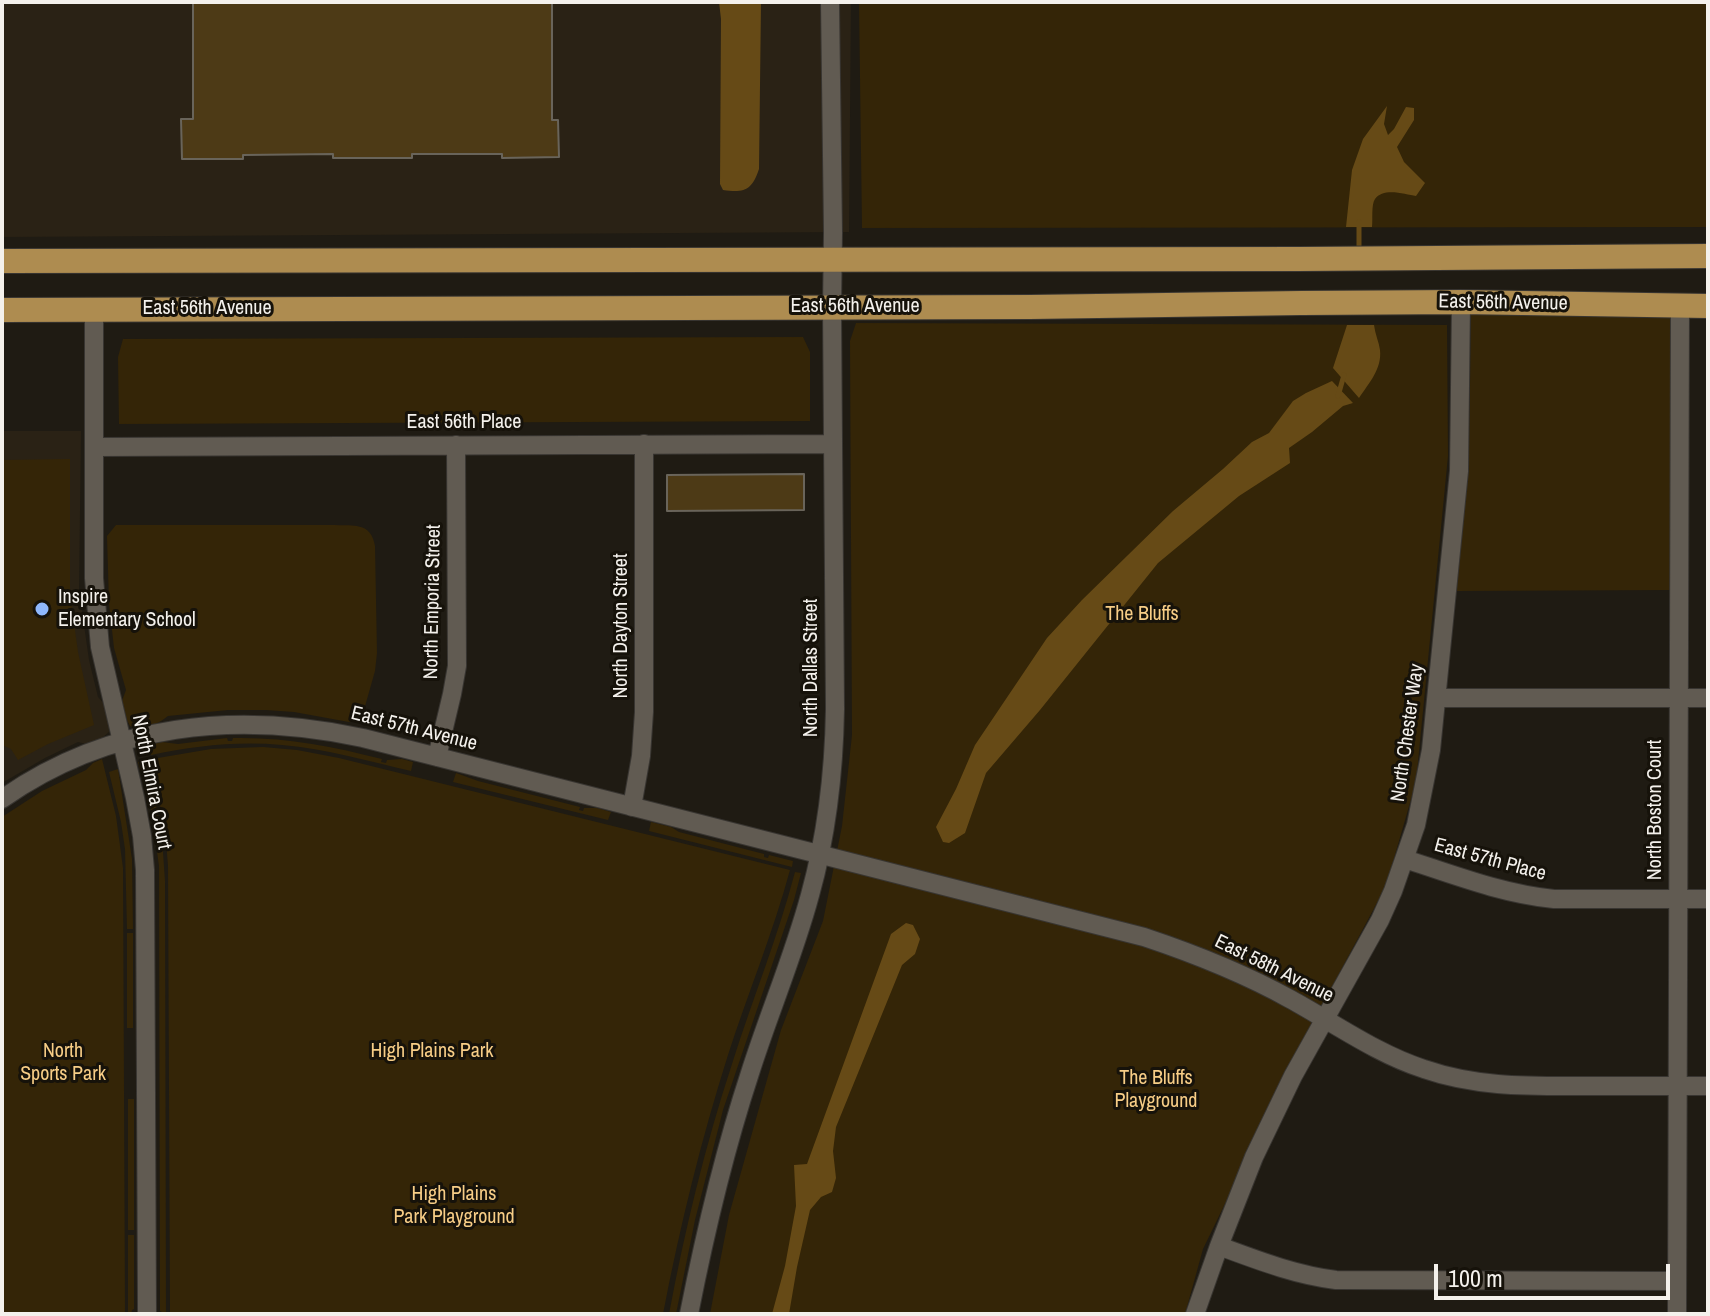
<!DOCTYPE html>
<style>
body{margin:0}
#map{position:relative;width:1710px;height:1316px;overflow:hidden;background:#1f1b13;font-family:"Archivo Narrow",sans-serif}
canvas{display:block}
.frame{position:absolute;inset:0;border:4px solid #f4f1ec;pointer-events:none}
.scale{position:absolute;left:1434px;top:1264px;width:236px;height:36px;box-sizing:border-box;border:4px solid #f4f1ec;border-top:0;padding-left:10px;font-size:24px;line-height:28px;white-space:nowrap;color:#f4f1ec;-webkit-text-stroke:6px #16120a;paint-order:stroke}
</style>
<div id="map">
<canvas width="1710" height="1316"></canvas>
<div class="frame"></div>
<div class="scale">100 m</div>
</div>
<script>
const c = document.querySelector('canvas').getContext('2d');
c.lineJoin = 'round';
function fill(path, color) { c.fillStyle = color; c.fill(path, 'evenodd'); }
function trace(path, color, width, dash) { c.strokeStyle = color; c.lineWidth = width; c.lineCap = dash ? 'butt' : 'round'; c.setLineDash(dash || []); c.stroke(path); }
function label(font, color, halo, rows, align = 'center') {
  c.font = font + ' "Archivo Narrow",sans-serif'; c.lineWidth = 6; c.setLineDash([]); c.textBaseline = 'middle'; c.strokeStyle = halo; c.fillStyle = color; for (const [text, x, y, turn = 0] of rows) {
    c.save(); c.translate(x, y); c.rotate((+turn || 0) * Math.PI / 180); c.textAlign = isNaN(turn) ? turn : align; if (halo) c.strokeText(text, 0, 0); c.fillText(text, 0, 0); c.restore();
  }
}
const built = new Path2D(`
 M2,2h849l-2,230 -847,5z
 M2,431h79l-2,159 10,70 9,37 7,8 5,26 -9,8 -15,5 -8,-2 -33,16 -43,25z`);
const green = new Path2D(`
 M859,2h849v225l-846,1z
 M1471,313l200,5 -1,272 -216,1 15,-137z
 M856,323l591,2 1,131 -32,326 -30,104 -73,136 -110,227 -18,65h-475l19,-99 52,-185 42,-109 19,-95 10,-91 -2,-394z
 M803,337l7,15v69l-691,3 -1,-67 5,-18z
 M70,459v135l8,58 16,73 -46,19 -30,16 -7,-11 -9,-4v-285z
 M116,525h219c19,1 36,-3 40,21l2,107 -2,18 -13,46 -13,5 -55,-10 -28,-2h-38l-60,6c-10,8 -25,15 -38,10l-3,-6 -5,-19 4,-11 -12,-42 -5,-45 -2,-67z
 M227,738l1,3h4l1,-3c53,-1 98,8 149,21l-1,3 5,1 1,-3 15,-1 11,3 -2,9c-43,-10 -85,-22 -129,-26 -45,-4 -88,1 -131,10l-2,-10 13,-3 16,2z
 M263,747l34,3 42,8 451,112c-17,63 -42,123 -62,185 -27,85 -48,171 -65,259h-493l-2,-448 -2,-26 -14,-81 59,-10z
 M102,759l14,57 7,52 2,446h-123v-497l40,-26 44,-21 7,-7z
 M148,760l14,78 3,43 1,433 -6,-3 -1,-445 -9,-65 -12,-39z
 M118,769l14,90 1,70h-6l-2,-80 -4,-27 -12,-50z
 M456,773l22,8 102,26 -1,3 4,1 1,-3h13l14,4 -3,8 -155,-38z
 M651,822l20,5 8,5 85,22v3l4,1 1,-3 24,6 -1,6 -143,-36z
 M795,872l6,1 -7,27 -71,210 -28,110 -19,94h-7c16,-85 36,-168 63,-250 20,-64 46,-127 63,-192z
 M127,933h6v95h-6z
 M128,1099h6v131h-6z
 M128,1235h6v74l-2,1 -1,4h-3z`);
const water = new Path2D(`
 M719,2h42l-2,167c-7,21 -14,24 -36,21l-3,-6 1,-165z
 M1387,106l-3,18 4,11 6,-6 12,-22 8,1v12l-17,27 7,15 21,21 -9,13c-11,-2 -33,-9 -41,3 -4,6 -2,20 -3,28h-26l6,-57 11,-31z
 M1347,325h27c1,9 5,17 6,25 2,19 -11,33 -21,48l-26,-30z
 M1332,381l21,22 -10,3 -31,26 -23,16 1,15 -51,33 -81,67 -118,147 -54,63 -21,60 -16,10 -6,-1 -7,-15 20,-38 19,-44 72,-107 35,-38 91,-89 50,-42 29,-27 17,-9 24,-32 13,-8z
 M906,923l7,2 7,14 -5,15 -13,11 -66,162 -3,24 3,27 -4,14 -11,5 -11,13 -13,57 -8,47h-17l13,-48 11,-60 -2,-41 13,-1 84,-230z`);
const stream = new Path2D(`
 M1359,222v30
 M1338,396l6,-21`);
const building = new Path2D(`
 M193,2h359v118h6l1,37 -57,1v-4h-90v4h-79v-4l-90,1v4h-61l-1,-40h12z
 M804,474v36l-137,1v-36z`);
const street = new Path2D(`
 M94,309v269l6,69 35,151 7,38 3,34 2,444
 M94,447l739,-3
 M1437,698h271
 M437,757l15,-63 5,-28 -1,-221
 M2,799c108,-76 234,-88 361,-61l781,199c51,17 99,36 146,62 44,24 87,55 134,70 52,18 103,17 156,17 43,0 85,0 128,0
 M632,807l9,-51 3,-44v-268
 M1405,859c49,16 98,35 149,40h154
 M1219,1246c38,14 76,29 117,34l341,1
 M689,1314c16,-81 35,-162 61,-241 19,-60 44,-118 60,-178 17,-61 24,-123 25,-186l-3,-401 1,-75 -3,-231
 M1195,1314l24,-68 35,-89 39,-81 87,-156 13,-29 23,-66 15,-75 28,-279 2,-169
 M1677,1314l3,-1009`);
const primary = new Path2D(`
 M2,261l1298,-2 408,-3
 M2,310l1028,-3 271,-4 160,-1 247,4`);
const markers = [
 [42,609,8,"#8fb8fd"]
];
const streetNames = [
 ["East 56th Avenue",1503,303,1],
 ["East 56th Avenue",855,307],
 ["East 56th Avenue",207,309],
 ["East 56th Place",464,423],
 ["North Emporia Street",433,602,-89],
 ["North Dayton Street",622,626,-90],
 ["North Dallas Street",812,668,-90],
 ["East 57th Avenue",414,729,14],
 ["North Chester Way",1408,733,-82],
 ["North Elmira Court",151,782,79],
 ["North Boston Court",1656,810,-90],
 ["East 57th Place",1490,860,15],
 ["East 58th Avenue",1274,969,26]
];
const poiNames = [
 ["Inspire",58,598],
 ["Elementary School",58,621]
];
const parkNames = [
 ["The Bluffs",1142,615],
 ["North",63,1052],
 ["Sports Park",63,1075],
 ["High Plains Park",432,1052],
 ["The Bluffs",1156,1079],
 ["Playground",1156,1102],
 ["High Plains",454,1195],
 ["Park Playground",454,1218]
];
fill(built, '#2a2215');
fill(green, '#342507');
fill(water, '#664a16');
trace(stream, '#664a16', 5);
fill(building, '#4d3a16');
trace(building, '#69645a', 2);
trace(street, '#383531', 20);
trace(primary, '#383531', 26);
trace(street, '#615b52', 18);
trace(primary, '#ae8c50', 24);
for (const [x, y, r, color] of markers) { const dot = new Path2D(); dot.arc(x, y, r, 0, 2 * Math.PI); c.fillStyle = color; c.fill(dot); trace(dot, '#16120a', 3); }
label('20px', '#f4f1ec', '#16120a', streetNames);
label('20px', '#f4f1ec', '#16120a', poiNames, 'left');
label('20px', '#f7cd86', '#16120a', parkNames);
</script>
